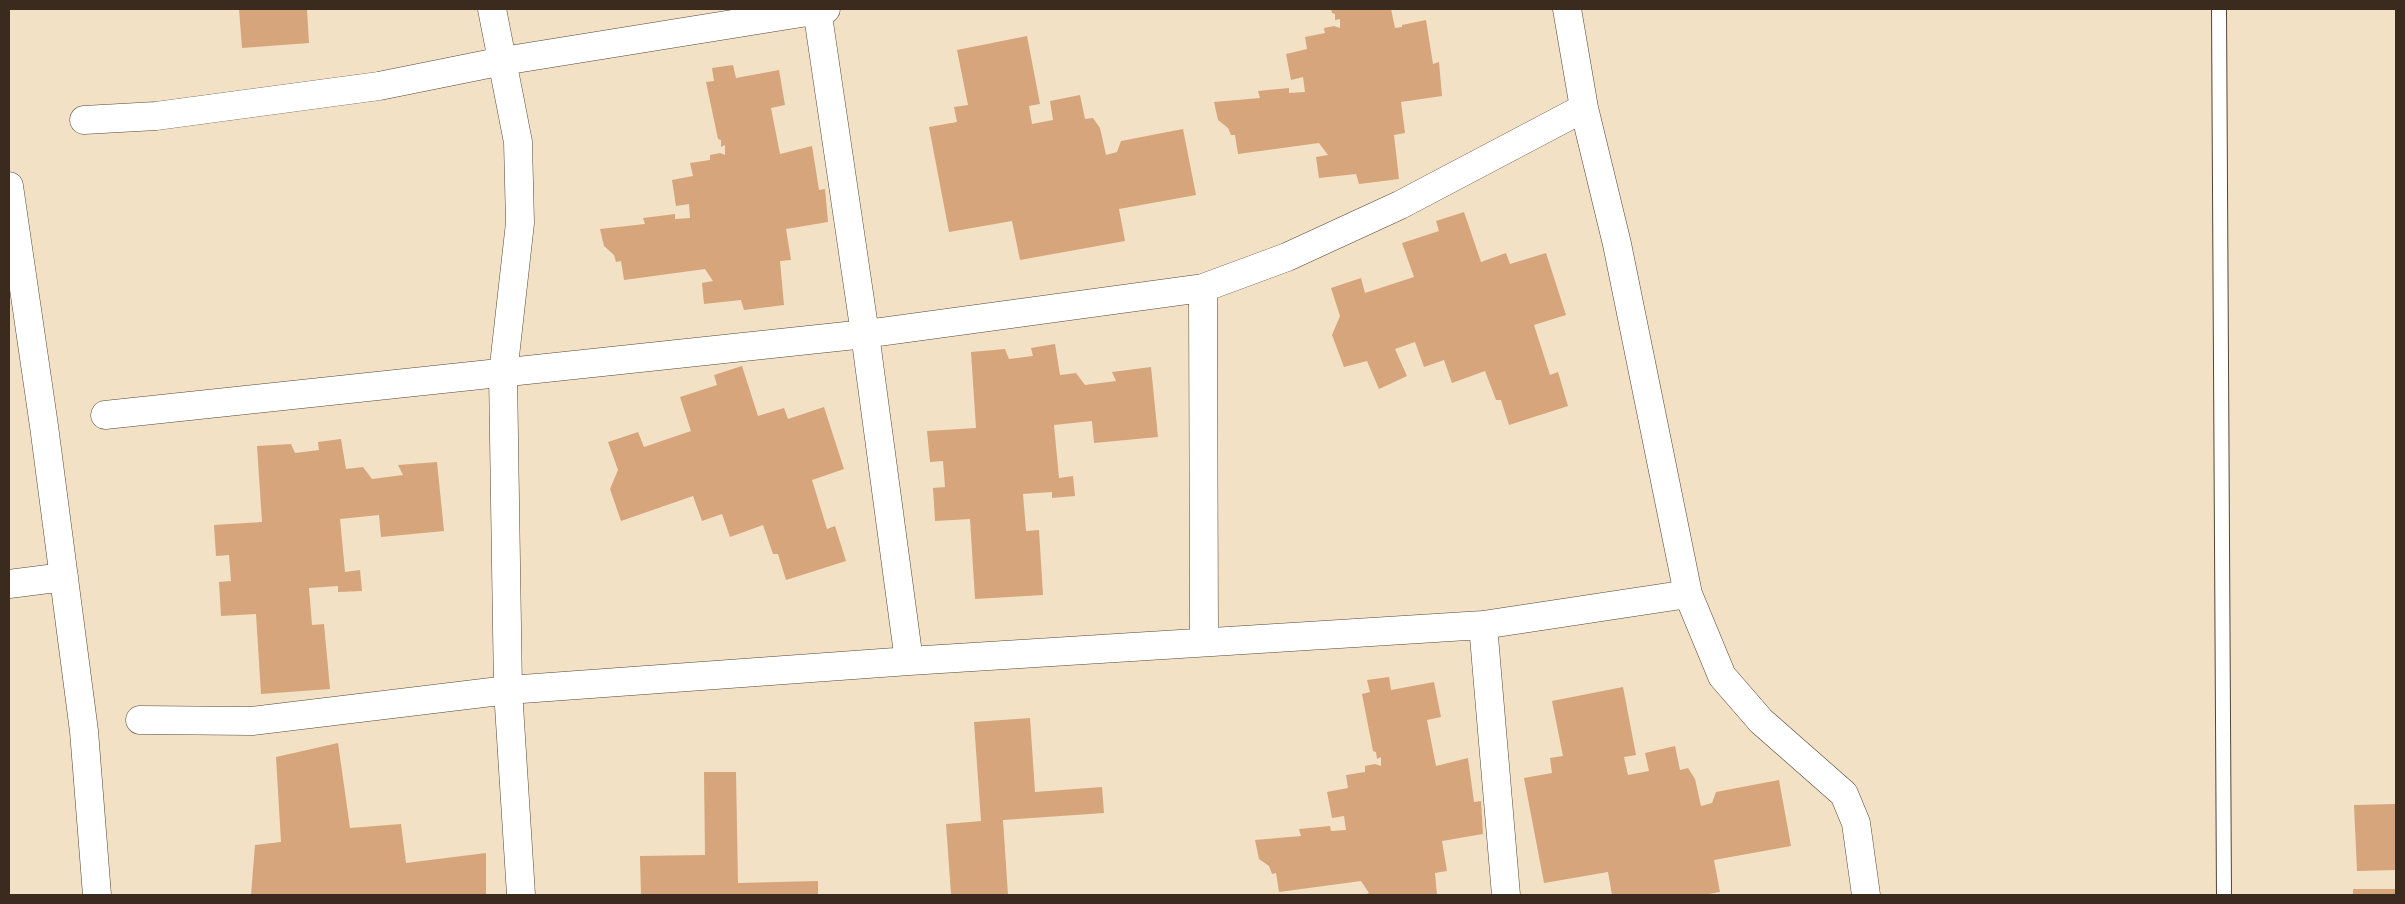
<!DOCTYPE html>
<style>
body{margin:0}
#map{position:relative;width:2405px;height:904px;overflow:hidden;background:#f2e1c5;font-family:Vollkorn,serif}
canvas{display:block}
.frame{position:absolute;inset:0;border:10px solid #3b2a1e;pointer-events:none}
</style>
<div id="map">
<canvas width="2405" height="904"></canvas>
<div class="frame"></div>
</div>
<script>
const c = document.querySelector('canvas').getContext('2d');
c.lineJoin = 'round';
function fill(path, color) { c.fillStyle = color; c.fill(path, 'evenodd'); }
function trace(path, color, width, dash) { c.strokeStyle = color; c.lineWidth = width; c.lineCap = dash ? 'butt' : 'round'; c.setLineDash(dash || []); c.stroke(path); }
const building = new Path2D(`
 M239,9h68l2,34 -67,5z
 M1331,9h60l4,19 7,-1v-2l24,-5 7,44 6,-2 3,34 -41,6 4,31 -11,2 5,44 -40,5 -3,-10 -37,4 -3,-21 12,-2 -9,-12 -81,11 -3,-19h-4l-3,-7 -10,-8 -4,-18 46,-4 -2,-7 31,-3v5l16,-1 -2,-15 -12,3 -5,-26 21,-5 -2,-12 20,-4 -1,-5 10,-2 6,2v-9l-5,1v-6l-3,-1z
 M1027,36l13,68 -11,2 3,18 21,-4 -3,-19 30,-6 5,24 8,-1 7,10 6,27 11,-3 4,-11 62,-12 13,66 -77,14 6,32 -105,19 -8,-39 -63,11 -20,-105 28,-5 -3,-15 14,-2 -11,-55z
 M733,65l3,13 43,-8 6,35 -14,3 9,46 32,-8 7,44 6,-1 3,33 -42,7 5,31 -11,1 4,44 -40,5 -3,-10 -37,4 -2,-21 11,-2 -8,-12 -81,11 -3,-19 -5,1 -2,-7 -10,-9 -4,-17 45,-5 -2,-6 32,-4v5l15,-1 -1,-14 -13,2 -4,-26 21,-4 -3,-13 20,-3v-5l10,-2 5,2v-10l-4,2v-7l-3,-1 -12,-57 8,-1 -2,-13z
 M1464,212l17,50 25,-9 4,11 36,-11 20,62 -32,10 16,50 8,-3 10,34 -59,19 -8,-25h-5l-11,-29 -33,12 -8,-23 -20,7 -9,-25 -20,7 12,27 -28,13 -12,-28 -23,6 -12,-32 8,-19 -9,-28 30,-10 4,15 49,-16 -12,-34 37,-12 -3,-10z
 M1055,344l5,31 16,-2 9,12 31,-4 -4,-9 39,-5 7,70 -64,6 -2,-22 -38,4 5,53 14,-2 2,20 -23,2v-6l-29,2 3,37 13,-1 4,65 -68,4 -5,-80 -35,2 -2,-33 12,-1 -2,-26 -13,1 -3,-31 49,-3 -5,-76 34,-3 4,10 24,-3 -2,-8z
 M742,366l16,50 26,-8 4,11 36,-12 20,62 -32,11 15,49 8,-3 11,35 -60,19 -8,-26h-5l-10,-29 -33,12 -8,-23 -20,7 -9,-25 -72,25 -11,-32 8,-19 -10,-28 30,-10 6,15 47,-16 -11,-34 37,-12 -3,-10z
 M341,439l5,30 17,-2 9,12 31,-4 -5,-10 39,-3 7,69 -63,6 -2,-22 -39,4 5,53 15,-2 2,21 -24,1v-6l-29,2 3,37 12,-1 6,65 -69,5 -5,-80 -35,2 -2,-34 12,-1 -2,-26 -13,1 -2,-31 48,-3 -5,-76 34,-2 4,9 24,-3 -1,-8z
 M1389,677l2,13 43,-8 7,35 -14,3 9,46 32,-8 6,44 7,-1 2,33 -41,7 5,30 -12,2 2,22h-73l5,-2 -8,-12 -82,11 -3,-19 -4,1 -3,-8 -10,-7 -4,-19 46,-4 -2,-7 31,-3 1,5 15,-1 -2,-14 -12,2 -5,-26 21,-4 -2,-13 19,-3v-6l10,-2 6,2v-9l-4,2 -1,-7 -3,-1 -11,-57 8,-2 -3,-12z
 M1623,687l13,68 -12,2 4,18 21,-4 -4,-18 30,-7 5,24 8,-2 7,11 6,27 11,-3 4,-11 63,-12 12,66 -77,14 6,32 -17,3h-91l-4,-23 -64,11 -20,-105 28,-5 -2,-15 13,-2 -11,-55z
 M1030,718l5,74 67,-5 2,26 -101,7 5,75 -57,-1 -5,-70 35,-3 -7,-99z
 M338,743l12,85 51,-4 5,39 80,-10v42h-235l4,-50 26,-3 -5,-85z
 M704,772h32l2,111 80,-2v14h-177l-1,-39 65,-1z
 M2395,804l1,66 -39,1 -3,-66z
 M2353,889h43v6h-43z`);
const service = new Path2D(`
 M2219,9l5,886`);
const minor = new Path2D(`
 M492,9l26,133 2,81 -17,151 5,316 13,205
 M817,9l48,325 44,327
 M1567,9l17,99 33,136 71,350 34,82 39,45 83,73 12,29 10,72
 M84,120l72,-4 223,-30 124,-25 323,-52
 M9,186l35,240 40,305 13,164
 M1203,288l1,354
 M105,415l760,-81 338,-46 84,-31 113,-52 184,-97
 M9,584l55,-7
 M1483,625l23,270
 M140,720l112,1 256,-31 401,-29 574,-36 205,-31`);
fill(building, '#d6a57c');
trace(service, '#564537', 16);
trace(minor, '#564537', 29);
trace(service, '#fff', 14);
trace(minor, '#fff', 28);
</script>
